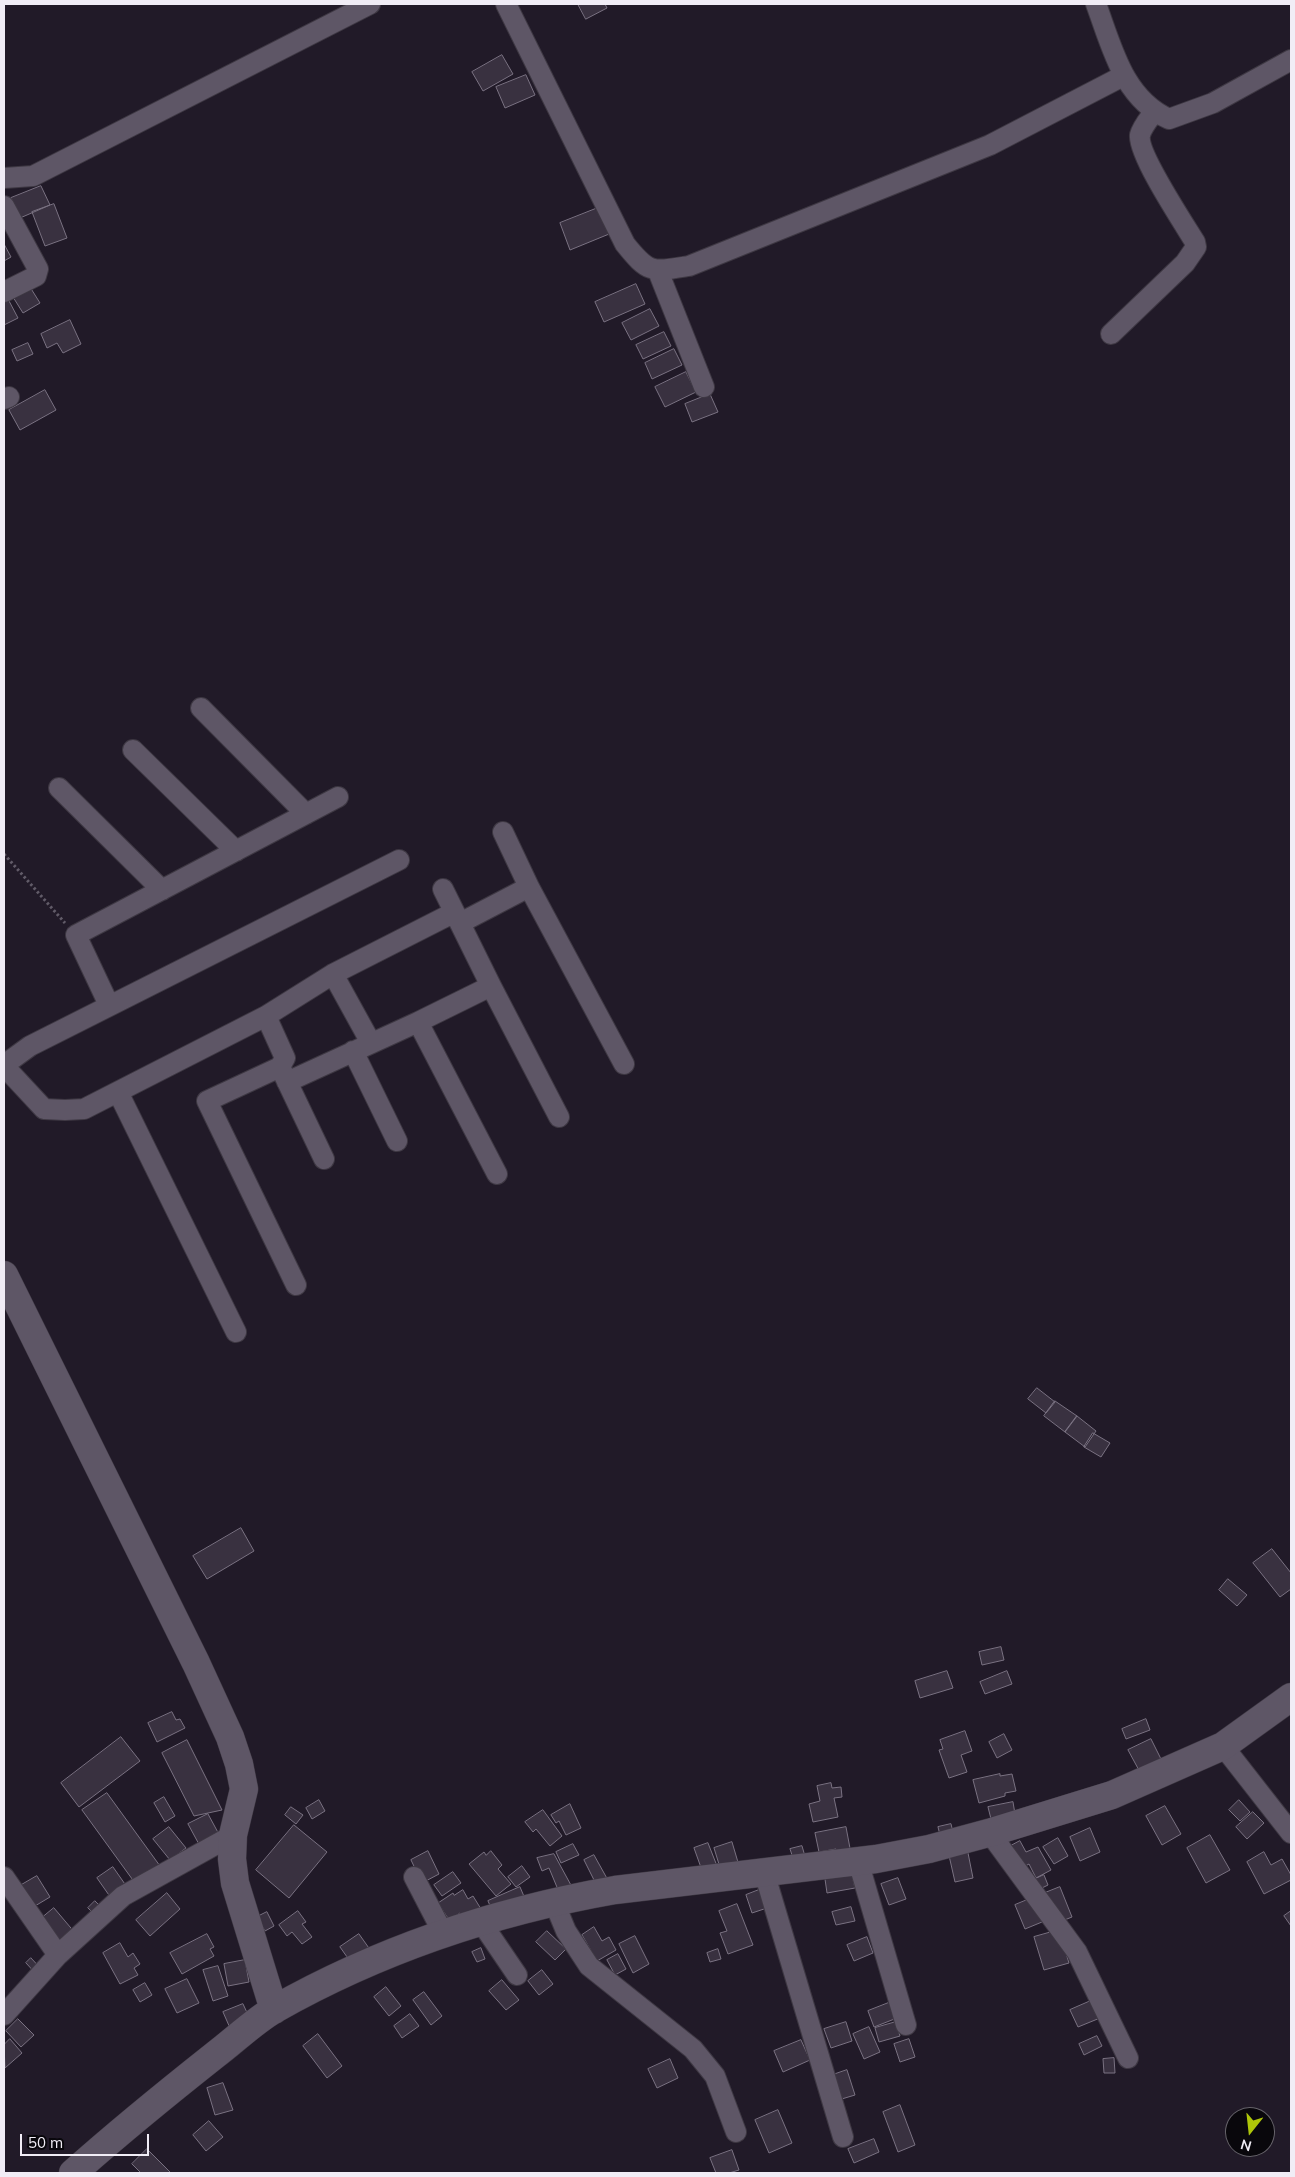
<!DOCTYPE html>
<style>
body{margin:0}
#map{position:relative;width:1295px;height:2177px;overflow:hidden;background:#211a28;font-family:Mulish,sans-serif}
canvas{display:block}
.frame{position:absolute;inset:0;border:5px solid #f1edf6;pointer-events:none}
.north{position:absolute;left:1225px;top:2107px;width:50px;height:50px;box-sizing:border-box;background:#09070c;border:1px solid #66636a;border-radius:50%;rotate:196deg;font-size:14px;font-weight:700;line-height:20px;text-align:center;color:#f1edf6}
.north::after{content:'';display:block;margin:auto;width:18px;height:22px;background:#aec509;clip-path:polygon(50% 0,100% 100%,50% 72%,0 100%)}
.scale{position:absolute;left:20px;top:2134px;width:129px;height:22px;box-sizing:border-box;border:2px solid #f1edf6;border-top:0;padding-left:6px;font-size:15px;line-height:18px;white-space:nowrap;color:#f1edf6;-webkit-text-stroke:4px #09070c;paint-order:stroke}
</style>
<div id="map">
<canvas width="1295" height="2177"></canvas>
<div class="frame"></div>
<div class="north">N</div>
<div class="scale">50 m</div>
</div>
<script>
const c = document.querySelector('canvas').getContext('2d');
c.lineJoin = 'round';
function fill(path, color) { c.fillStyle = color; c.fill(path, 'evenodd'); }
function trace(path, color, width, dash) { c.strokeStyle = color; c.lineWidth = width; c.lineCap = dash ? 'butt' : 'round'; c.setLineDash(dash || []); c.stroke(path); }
const building = new Path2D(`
 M578,4h27l2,4 -21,11z
 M502,55l11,19 -30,17 -11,-19z
 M526,75l9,20 -30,13 -9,-21z
 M41,186l9,19 -30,13 -9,-20z
 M54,204l13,34 -22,8 -13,-34z
 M603,206l11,26 -44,18 -10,-27z
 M4,244l7,13 -7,4z
 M636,284l9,20 -41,18 -9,-20z
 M30,287l10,16 -17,10 -10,-16z
 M8,299l10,19 -14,7v-23z
 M650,309l9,17 -28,14 -9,-17z
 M70,320l11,24 -18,9 -6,-10 -10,5 -6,-14z
 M664,332l7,14 -28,13 -7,-14z
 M28,343l5,11 -16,7 -5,-11z
 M674,349l8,16 -30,14 -7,-16z
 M686,372l10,20 -31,15 -10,-20z
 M45,390l11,20 -36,20 -11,-20z
 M710,394l8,18 -26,10 -7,-18z
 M1037,1388l18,14 -9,11 -18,-14z
 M1055,1401l22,15 -12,16 -21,-16z
 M1077,1416l19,15 -11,16 -20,-15z
 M1093,1433l17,10 -9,14 -17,-10z
 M241,1528l13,23 -47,28 -14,-23z
 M1272,1549l19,24v16l-11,8 -27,-34z
 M1228,1579l19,16 -10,11 -18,-16z
 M1001,1647l3,13 -22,5 -3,-13z
 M947,1671l6,17 -33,10 -5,-17z
 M1007,1671l5,13 -27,10 -5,-12z
 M172,1712l4,8 4,-1 5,9 -28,14 -9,-19z
 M1146,1719l4,11 -24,9 -4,-10z
 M965,1731l7,20 -11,4 6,17 -18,6 -10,-28 4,-1 -3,-9z
 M1004,1734l8,16 -15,8 -8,-16z
 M121,1737l19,24 -61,46 -18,-24z
 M1151,1739l12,24 -22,11 -13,-24z
 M187,1740l35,70 -28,6 -32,-63z
 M1000,1774v2l12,-2 4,17 -11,2v3l-26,7 -6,-23z
 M831,1783l1,5 9,-1 1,10 -8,1 4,19 -25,5 -4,-18 11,-3 -3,-15z
 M107,1793l53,73 -25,17 -53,-73z
 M164,1797l11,19 -10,6 -11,-19z
 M319,1800l6,11 -13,8 -6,-11z
 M1239,1800l11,12 -10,9 -11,-11z
 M1013,1802l2,12 -24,5 -3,-12z
 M570,1804l11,24 -15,7 -7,-14 -3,2 -5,-8z
 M1165,1806l16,28 -19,11 -16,-29z
 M291,1807l12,8 -7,9 -11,-9z
 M543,1810l19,26 -12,10 -14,-17 -3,3 -8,-10z
 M1253,1812l11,11 -17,16 -11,-12z
 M208,1814l13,24 -20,10 -13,-24z
 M951,1824l3,12 -13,3 -3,-12z
 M294,1825l33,27 -38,46 -33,-28z
 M169,1827l17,21 -16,12 -17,-21z
 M846,1827l6,32 -15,2 -1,-12 -17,3 -4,-19z
 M1090,1828l10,24 -20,9 -10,-24z
 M1210,1835l20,35 -24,13 -19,-35z
 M1058,1838l10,18 -14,8 -11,-17z
 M1020,1841l6,11 12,-5 13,23 -15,8 -7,-14 -11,6 -11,-22z
 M732,1842l8,27 -18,5 -8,-26z
 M708,1843l11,28 -15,5 -10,-28z
 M573,1844l6,11 -18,8 -5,-11z
 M802,1846l5,17 -11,4 -6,-18z
 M967,1848l6,30 -18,4 -7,-31z
 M428,1851l11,23 -17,9 -11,-23z
 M491,1851l11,14 -4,4 13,15 -15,12 -27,-32 15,-12 2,3z
 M1264,1852l7,13 11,-6 9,16v5l-27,14 -17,-32z
 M554,1854l18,33 -13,5 -10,-24 -7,3 -5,-13z
 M594,1855l15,27 -11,6 -14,-28z
 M522,1866l8,11 -14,10 -8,-10z
 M113,1867l14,20 -16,11 -14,-20z
 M453,1872l8,11 -19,13 -8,-11z
 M852,1875l3,13 -28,5 -2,-14z
 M1044,1875l4,10 -14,7 -5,-10z
 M37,1876l13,21 -20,12 -12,-22z
 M898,1878l8,21 -17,6 -8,-21z
 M520,1887l6,14 -32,14 -6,-14z
 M1060,1887l12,30 -15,6 -12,-30z
 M764,1888l6,19 -18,6 -6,-18z
 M463,1890l5,9 5,-3 8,13 -16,12 -5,-8 -11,7 -11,-17 15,-10 1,2z
 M167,1893l13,16 -30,27 -14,-16z
 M1032,1898l10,24 -17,7 -10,-24z
 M95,1901l10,10 -7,7 -10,-10z
 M737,1904l16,41 -25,9 -8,-21 7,-2 -8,-20z
 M851,1907l4,14 -19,4 -4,-13z
 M54,1908l22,26 -16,14 -23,-26z
 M298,1911l8,11 -4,2 10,13 -10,7 -10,-12 -5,4 -8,-11z
 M1291,1911v15l-7,-10z
 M267,1912l7,14 -9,5 -8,-14z
 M594,1927l8,14 7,-4 7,13 -19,11 -15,-26z
 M1059,1930l10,33 -25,7 -10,-33z
 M547,1931l19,18 -11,11 -19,-18z
 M207,1934l7,13 -4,2 4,7 -32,18 -12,-21z
 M359,1934l12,17 -19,13 -12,-17z
 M635,1936l14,28 -16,9 -14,-29z
 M867,1937l6,16 -19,8 -7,-16z
 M120,1943l8,14 5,-4 7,11 -6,4 4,7 -18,9 -17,-31z
 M481,1948l4,11 -8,3 -5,-10z
 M718,1949l3,10 -11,3 -3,-9z
 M618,1954l8,15 -11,6 -8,-15z
 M31,1958l12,13 -5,5 -12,-13z
 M245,1960l4,22 -21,4 -4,-22z
 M218,1966l10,30 -15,5 -10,-31z
 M542,1970l11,14 -14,11 -11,-14z
 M187,1979l12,24 -22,10 -12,-24z
 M502,1980l17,20 -13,10 -17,-19z
 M145,1983l7,12 -12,7 -7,-12z
 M386,1987l15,19 -12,10 -15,-19z
 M424,1992l18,24 -11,9 -18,-25z
 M1093,2000l7,18 -22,9 -8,-17z
 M891,2002l6,16 -23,9 -6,-16z
 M243,2004l7,15 -20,9 -7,-16z
 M410,2014l9,12 -17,12 -8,-12z
 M18,2019l16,16 -13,12 -15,-16z
 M846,2022l6,19 -21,7 -7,-19z
 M896,2022l4,14 -21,6 -4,-14z
 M869,2027l11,25 -16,7 -11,-25z
 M318,2034l24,32 -15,12 -24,-32z
 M1097,2036l5,10 -18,9 -5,-11z
 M10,2039l12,14 -17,15 -1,-23z
 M909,2039l6,18 -15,5 -6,-18z
 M801,2040l9,20 -27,12 -9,-21z
 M1114,2058l1,15h-11l-1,-14z
 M670,2059l8,19 -21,10 -9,-19z
 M847,2070l8,25 -20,6 -8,-24z
 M223,2083l10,27 -18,5 -8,-27z
 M900,2105l15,40 -17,7 -15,-40z
 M778,2110l14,33 -23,10 -14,-33z
 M209,2121l14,16 -17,14 -13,-16z
 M874,2139l5,13 -25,11 -6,-14z
 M147,2149l24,24h-30l-9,-9z
 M732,2150l7,20 -10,3h-13l-6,-15z`);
const path = new Path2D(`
 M4,854l61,69`);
const street = new Path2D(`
 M506,4l119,240c24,30 27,28 64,22l301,-121 133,-69
 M1096,4c16,43 27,94 73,115l44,-16 78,-43
 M4,178l29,-2 337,-172
 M4,206l34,63 -2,7 -32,16
 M658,271l46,116
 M1111,334l74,-71 11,-16 -1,-5c-11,-18 -58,-89 -55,-107 2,-8 9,-16 14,-23
 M4,399l5,-2
 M201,708l105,106
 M133,750l103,101
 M59,788l103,102
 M503,832l26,55 95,177
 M443,889l48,97 68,131
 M460,923l69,-36
 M333,974l38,69
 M109,1005l-33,-70 262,-138
 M266,1016l19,42 -5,9 -73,34 89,184
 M418,1022l73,-36
 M353,1051l44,90
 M4,1065l26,-19 369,-186
 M4,1066l40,43 21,1 19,-1 182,-93 67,-42 120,-61
 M282,1071l42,88
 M287,1082l131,-60 79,152
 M118,1092l118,240
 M1223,1746l68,87
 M989,1832l88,120 51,106
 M858,1861l48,164
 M764,1872l79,265
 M4,1877l54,78
 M414,1877l29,56
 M554,1902l12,29 23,35 104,83 22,27 21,56
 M481,1922l36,53
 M4,2015l54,-60 65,-59 110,-61`);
const secondary = new Path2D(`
 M4,1275l192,388 34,74 9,27 5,25 -11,46 -1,24 3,24 39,127
 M73,2173c46,-41 94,-80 142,-118 20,-15 39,-34 60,-46 106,-60 221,-98 340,-119l261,-31 53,-10 63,-17 120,-37 111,-49 68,-49`);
fill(building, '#393140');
trace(building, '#7a7282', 1);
trace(street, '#3e3843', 22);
trace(secondary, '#3e3843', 29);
trace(path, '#615b68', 3, [2.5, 2.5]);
trace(street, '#5e5666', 20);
trace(secondary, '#5e5666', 28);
</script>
